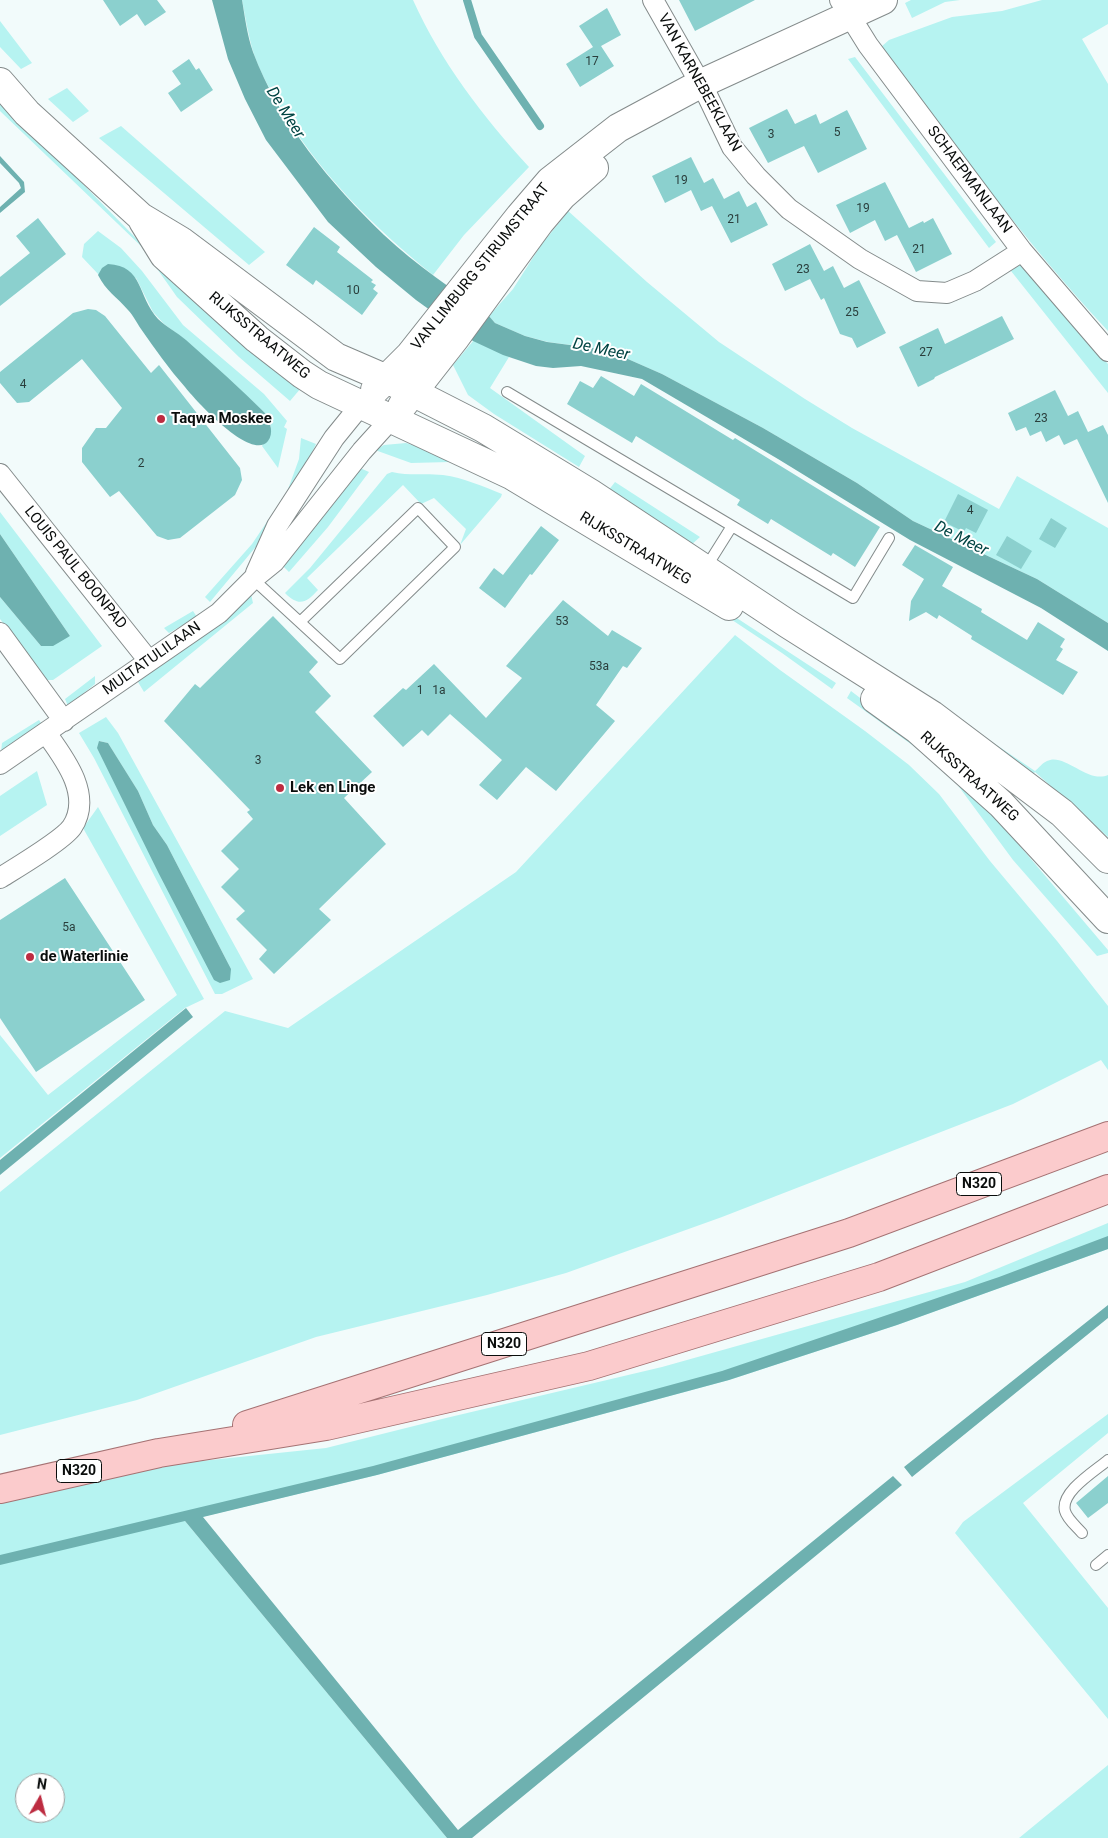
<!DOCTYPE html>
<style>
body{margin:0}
#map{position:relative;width:1108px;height:1838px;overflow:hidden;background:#f2fbfb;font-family:Roboto,sans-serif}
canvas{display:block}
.north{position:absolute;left:15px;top:1773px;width:50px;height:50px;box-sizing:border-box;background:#fff;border:1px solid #9d9e9e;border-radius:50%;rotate:8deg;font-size:14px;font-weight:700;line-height:20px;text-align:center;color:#0a0d0c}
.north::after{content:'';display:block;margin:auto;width:18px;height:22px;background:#bd2c41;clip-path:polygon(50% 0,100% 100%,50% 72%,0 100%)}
</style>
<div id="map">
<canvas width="1108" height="1838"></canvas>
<div class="north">N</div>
</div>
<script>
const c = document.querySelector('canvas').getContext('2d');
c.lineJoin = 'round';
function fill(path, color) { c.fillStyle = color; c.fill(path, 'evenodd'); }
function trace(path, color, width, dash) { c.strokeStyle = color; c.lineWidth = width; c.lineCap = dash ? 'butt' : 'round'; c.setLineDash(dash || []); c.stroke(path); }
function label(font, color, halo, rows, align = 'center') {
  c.font = font + ' Roboto,sans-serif'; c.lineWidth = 4; c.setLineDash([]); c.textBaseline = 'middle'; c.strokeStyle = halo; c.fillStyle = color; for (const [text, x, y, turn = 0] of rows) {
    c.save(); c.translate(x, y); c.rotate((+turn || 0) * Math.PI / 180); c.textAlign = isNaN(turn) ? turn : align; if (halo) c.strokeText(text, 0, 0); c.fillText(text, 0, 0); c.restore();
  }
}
const green = new Path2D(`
 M242,0h171c28,62 70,117 116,167l-65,68 -31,40c-61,-49 -116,-104 -155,-172 -10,-17 -20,-35 -26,-55 -4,-15 -7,-32 -10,-48z
 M911,0h49l-15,2 -33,16 -7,-15z
 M1042,0h66v24l-26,15 26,45v247c-83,-89 -155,-187 -227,-284l8,-7 63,-23 50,-6z
 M0,21l32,42 -11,6 -21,-22z
 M855,57l141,185 -7,6 -141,-189z
 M67,88l22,23 -16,11 -25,-23z
 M0,98l20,22 212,216 69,52 -11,13 -51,-44 -62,-60 -36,-51 -141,-135z
 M121,126l144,126 -16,13 -150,-127z
 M567,210l80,72 72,60 86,57 47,29 147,81 18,-33 91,52v95l-71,-44 -124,-58 -56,-38 -94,-55 -101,-54 -41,-18 -21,-7 -52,-7 -23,-6 -30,-13 -6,-7 24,-27 28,-44 22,-27z
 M98,231l23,17 21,23 41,54 81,69 23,27 -3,6 3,2 -9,39 -16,-22 9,-19 -4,-12 -84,-77 -19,-14 -11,-12 -17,-34 -37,-3 -17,-18 2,-13z
 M1021,263l87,101v29l-97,-122z
 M474,340l35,17 -19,31 95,68 -6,11 -85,-53 -26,-19 -15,-30z
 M301,438l15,6 -23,49 -34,50 -49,59 -5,-5 47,-53 35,-52 12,-33z
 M406,443l55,17 74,39 -85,-37 -39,1 -36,-13 9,-5z
 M360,468l9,4 -41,55 -39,45 -7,-7z
 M392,472c17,4 33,1 51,3 21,3 39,11 59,19l-1,3 -41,48 6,-16 -32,-31 -13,6 -18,-19 -96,93 11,12c-12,13 -19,17 -33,3l25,-25 77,-94z
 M615,482l85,55 -10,9 -82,-55z
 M0,512l102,134 -49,34h-7l-46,-61v-22l41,49 29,-10 -70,-102z
 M251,594l2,9 -109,89 -6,-10z
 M723,609l113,74 -4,6 -50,-36 -56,-37z
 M193,611l4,6 -28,16 -5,-5z
 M823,628l212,143c4,-3 7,-8 12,-10 17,-9 41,23 61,14v62l-73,-65 -5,6 -204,-139z
 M735,635l45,35 85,61 44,34 30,29 51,67 67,80 51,65v64l-7,-10 -88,44 -291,113 -156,56 -79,22 -171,42 -179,63 -137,35v-243l225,-181 63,17 228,-156z
 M95,676v8l-27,22 -3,-7z
 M851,691l76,58 -1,6 -79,-57z
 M106,717l12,16 135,246 -31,15h-7l-121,-236 -15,-25zM99,741l9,2 30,48 15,34 14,20 64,124z
 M39,720l4,6 -42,26 1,-9z
 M37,771l10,34 -47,31v-40z
 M959,774l149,176v3l-11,3 -84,-96 -62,-84z
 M98,807l106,192 -19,9 -185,150v-123l48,60 129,-100 -94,-167z
 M1108,1223v26l-211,76 -168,55 -352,95 -192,46 262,317h-447v-338l134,-32 192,-20 120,-30 216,-51 303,-85zM25,1783h30v30h-30z
 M1108,1414v19l-85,70 85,105v111l-153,-186 8,-11z
 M1108,1765v73h-89z`);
const water = new Path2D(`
 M212,0h30c3,17 5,35 11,52 26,70 78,132 131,183 32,30 70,55 105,81l6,7 30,13 22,6 53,7 21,7 41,18 101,54 94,55 56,38 124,58 71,44v28l-67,-43 -131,-68 -132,-81 -136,-80 -61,-13 -28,2 -17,-2 -33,-11 -30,-14 -57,-41 -40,-33 -48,-45 -62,-82 -21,-41 -17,-40z
 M0,156l24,26 1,10 -25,21v-6l21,-19 -2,-5 -19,-20z
 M108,264c36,2 29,32 50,55 8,8 19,13 28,21 27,24 55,49 81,75 3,8 7,18 1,26 -16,21 -72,-40 -83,-54 -16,-18 -30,-38 -44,-58 -4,-6 -8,-14 -13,-19 -11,-13 -22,-19 -30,-35l4,-7z
 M0,534l70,102 -17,10h-12l-41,-49z
 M99,741l9,2 30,48 15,34 14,20 64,124 -1,11 -10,3 -6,-3 -55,-106 -62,-126z
 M186,1008l7,9 -193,158v-15z
 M1108,1236v13l-211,76 -168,55 -352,95 -174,42 255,313 435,-354 9,9 -430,353h-25l-262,-317 -185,44v-10l373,-89 349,-95 277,-94z
 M1108,1305v13l-196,159 -8,-10z`);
const stream = new Path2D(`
 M467,0l11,36 62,90`);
const building = new Path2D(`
 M103,0h54l9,12 -21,14 -8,-12 -17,12z
 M679,0h76l-60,31z
 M607,8l14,27 -20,11 13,20 -34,21 -14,-23 27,-17 -14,-21z
 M189,59l7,11 3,-2 14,22 -32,22 -13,-19 13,-9 -9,-13z
 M787,109l8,15 21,-10 4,10 27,-14 20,39 -49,24 -14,-27 -36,17 -19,-35z
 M691,157l13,26 9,-5 11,21 15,-8 8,16 9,-5 12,23 -37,18 -19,-37 -11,5 -10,-21 -26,13 -13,-27z
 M885,182l24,46 14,-7 1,2 9,-5 19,36 -36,18 -19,-37 -12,6 -10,-21 -25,13 -14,-28z
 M38,218l28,36 -66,52v-29l30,-24 -14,-17z
 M314,227l26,20 -3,5 36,28 -2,2 5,3 -3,4 5,4 -16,22 -46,-35 -3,5 -27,-20z
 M810,244l14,27 9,-5 11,22 15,-8 27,53 -29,15 -5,-10 -12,-4 -16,-36 -3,2 -11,-21 -25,12 -13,-27z
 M88,309l8,1 9,6 46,57 8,-8 81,103 2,12 -7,15 -55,43 -12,2 -11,-4 -38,-45 -9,6 -28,-35v-14l14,-20h10l16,-20 -40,-49 -53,43 -12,1 -17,-20v-11l73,-59z
 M1002,316l12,23 -79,38 -1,2 -16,8 -19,-40 39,-19 7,16z
 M601,376l33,20 7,-12 92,56 2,-2 145,89 -25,40 -22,-14 -2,3 -60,-37 -3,5 -31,-19 3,-5 -104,-64 -4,7 -65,-39 13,-23 13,7z
 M1055,390l13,26 10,-5 10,21 15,-7 5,10v68l-31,-64 -13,6 -5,-10 -13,7 -5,-11 -11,5 -4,-9 -10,4 -8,-18z
 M958,494l30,16 -12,23 -10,-5 -2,4 -20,-10z
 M1051,518l16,10 -12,20 -16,-9z
 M541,526l18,14 -27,35 -2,-1 -25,34 -26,-20 15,-20 9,7z
 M1007,536l25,15 -11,18 -25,-14z
 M915,545l38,22 -11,19 40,23 -1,3 46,28 11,-18 27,17 -5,8 3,2 -7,11 22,12 -15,23 -92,-56 1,-3 -33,-21 -2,4 -11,-7 -17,9 2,-20 13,-22 -22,-14z
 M563,600l45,36 4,-6 30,18 -15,20 -4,-2 -27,39 19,16 -59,70 -30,-24 -29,33 -18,-15 23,-25 -52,-46 -22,22 -6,-6 -19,17 -30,-31 30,-28 3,2 28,-26 52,54 36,-40 -16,-12z
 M273,616l45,46 -9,10 22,24 -16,16 57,60 -28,26 42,46 -67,65 12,11 -57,54 -15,-15 8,-9 -31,-31 9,-8 -24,-24 18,-18 -18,-18 32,-32 -6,-7 3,-2 -86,-89 31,-37 5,4z
 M65,878l80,122 -109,72 -36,-54v-98z
 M1108,1476v27l-20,15 -12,-15z`);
const lane = new Path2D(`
 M507,392l346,206 36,-60
 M705,569l27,-43
 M253,579l87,80 115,-112 -37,-39 -118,114
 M1082,1533c-5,-6 -15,-14 -17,-22 -5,-19 30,-40 43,-51
 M1096,1565l12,-10`);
const street = new Path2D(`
 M653,0l55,97 24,50 24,29 33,33 71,50 57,32 30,2 28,-12 47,-30
 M840,0l28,45 154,206 86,100
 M0,474l149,187
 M256,573l21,-47 57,-88 26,-32
 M0,633l64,88
 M0,764l219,-151 34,-34 21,-17 88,-111 29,-32
 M0,878c16,-10 63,-38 72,-51 21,-32 -8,-69 -26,-94`);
const secondary = new Path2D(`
 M0,82l27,31 114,104 40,24 155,116 51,22 96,49 107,65 198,131 144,91 130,98 46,46
 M143,221l21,34 93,84 45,35 17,11 192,90 218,131
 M375,390l35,-35 110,-139 30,-35 68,-53 82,-44 183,-84
 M402,406l54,-69 84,-115 22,-26 32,-28
 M875,699l43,31 83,74 107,115`);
const primary = new Path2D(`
 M247,1425l602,-192 259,-97
 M0,1489l159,-36 167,-27 263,-60 290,-89 229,-88`);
const markers = [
 [161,419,5,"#bd2c41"],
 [280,788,5,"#bd2c41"],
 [30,957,5,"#bd2c41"]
];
const numberNames = [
 ["17",592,62],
 ["5",837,133],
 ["3",771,135],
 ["19",681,181],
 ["19",863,209],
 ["21",734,220],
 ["21",919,250],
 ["23",803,270],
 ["10",353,291],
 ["25",852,313],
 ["27",926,353],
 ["4",23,385],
 ["23",1041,419],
 ["2",141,464],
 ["4",970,511],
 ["53",562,622],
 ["53a",599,667],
 ["1",420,691],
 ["1a",439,691],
 ["3",258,761],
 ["5a",69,928]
];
const shields = [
 [979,1184,45],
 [504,1344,45],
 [79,1471,45]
];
const shieldNames = [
 ["N320",979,1184],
 ["N320",504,1344],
 ["N320",79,1471]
];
const streetNames = [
 ["VAN KARNEBEEKLAAN",699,83,61],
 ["SCHAEPMANLAAN",969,180,53],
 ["VAN LIMBURG STIRUMSTRAAT",481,267,-51],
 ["RIJKSSTRAATWEG",259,336,40],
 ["RIJKSSTRAATWEG",635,549,31],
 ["LOUIS PAUL BOONPAD",75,568,51],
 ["MULTATULILAAN",152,659,-35],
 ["RIJKSSTRAATWEG",969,777,42]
];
const poiNames = [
 ["Taqwa Moskee",171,419],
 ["Lek en Linge",290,788],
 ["de Waterlinie",40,957]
];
const waterNames = [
 ["De Meer",285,113,58],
 ["De Meer",601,350,12],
 ["De Meer",961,539,27]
];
fill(green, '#b6f3f1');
fill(water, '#6eb1b0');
trace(stream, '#6eb1b0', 8);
fill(building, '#8bd0ce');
trace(lane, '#848b8b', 12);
trace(street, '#848b8b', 22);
trace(secondary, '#848b8b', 30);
trace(primary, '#a57273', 30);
trace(lane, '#fff', 10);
trace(street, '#fff', 20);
trace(secondary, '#fff', 28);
trace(primary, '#fbcbcc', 28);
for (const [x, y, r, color] of markers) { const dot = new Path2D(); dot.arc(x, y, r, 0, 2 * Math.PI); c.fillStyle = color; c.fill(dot); trace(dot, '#fff', 2); }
label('12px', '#2a3e3c', null, numberNames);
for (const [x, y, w] of shields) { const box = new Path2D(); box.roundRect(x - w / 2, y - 11.5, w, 23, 4); c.fillStyle = '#fff'; c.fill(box); trace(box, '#0a0d0c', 1); }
label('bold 14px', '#0a0d0c', null, shieldNames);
label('15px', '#0a0d0c', '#fff', streetNames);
label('bold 15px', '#0a0d0c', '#fff', poiNames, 'left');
label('italic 16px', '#014443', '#fff', waterNames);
</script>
